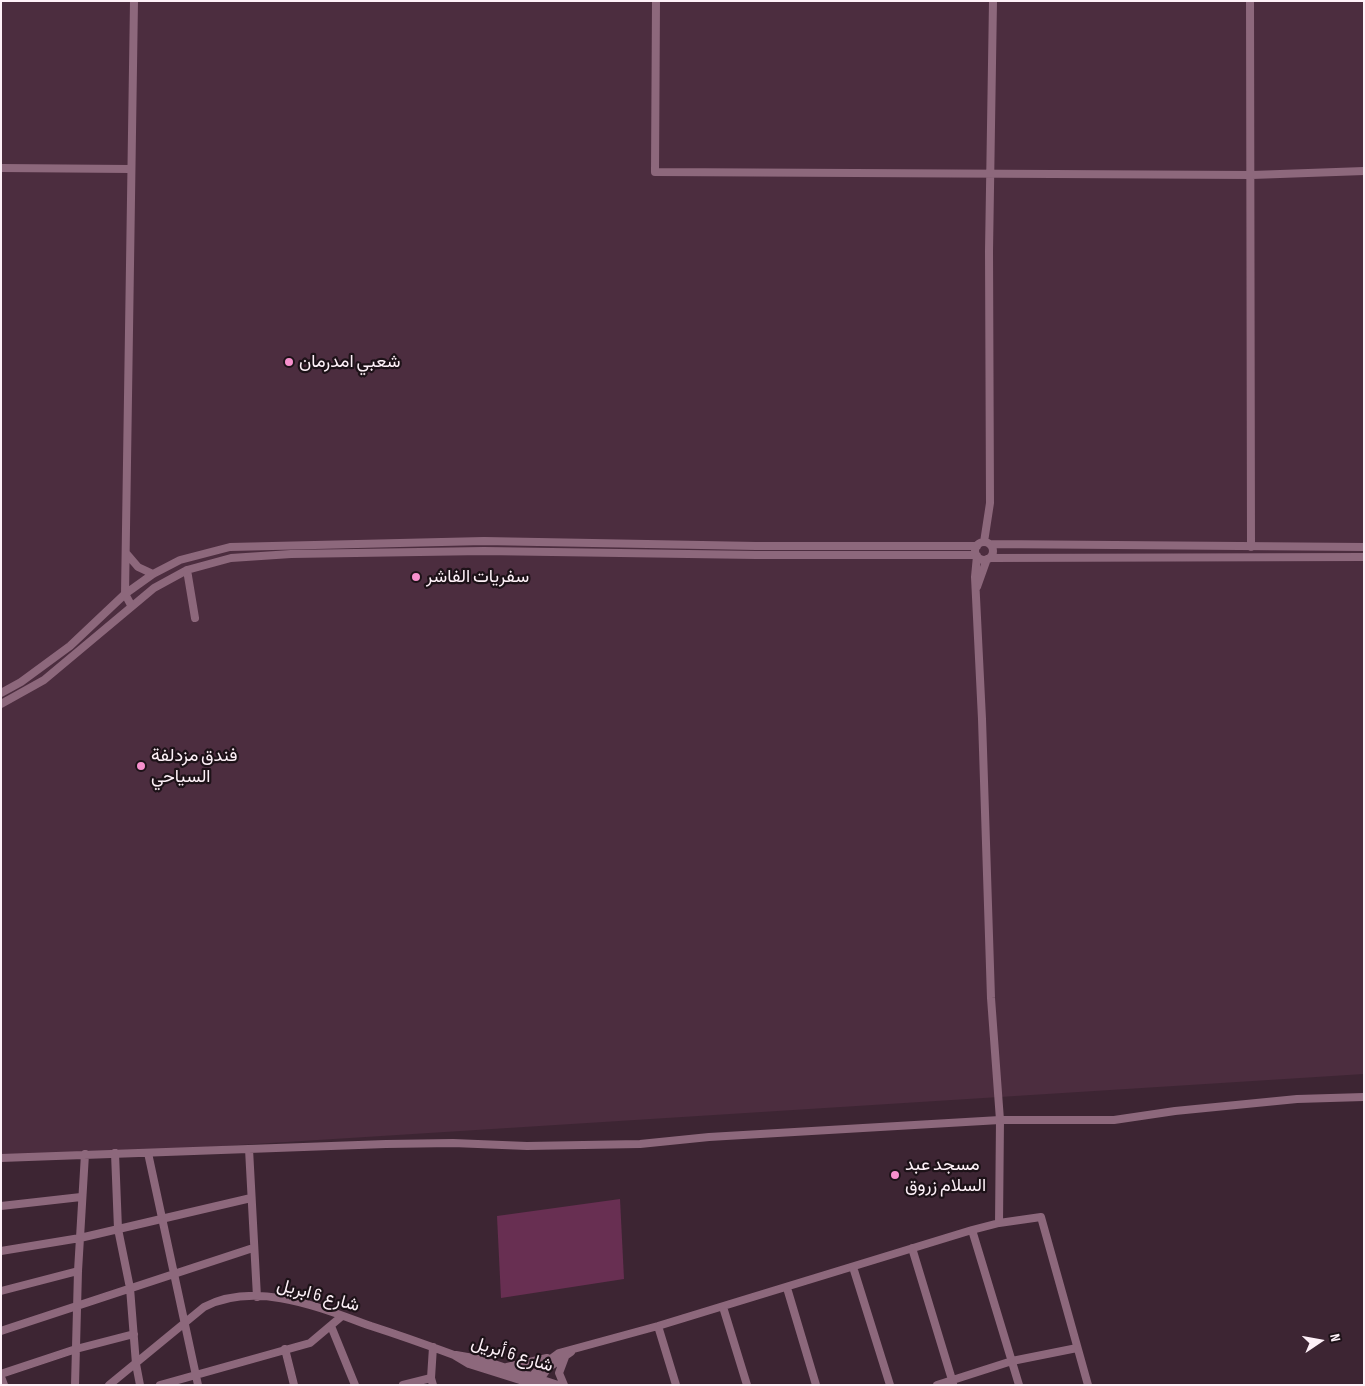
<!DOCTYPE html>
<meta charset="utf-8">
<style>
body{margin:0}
#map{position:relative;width:1365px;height:1386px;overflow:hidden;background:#3d2533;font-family:"Sofia Sans Condensed",sans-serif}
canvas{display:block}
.frame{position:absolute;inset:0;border:2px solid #fef1f8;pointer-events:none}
.north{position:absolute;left:1295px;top:1316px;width:50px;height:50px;-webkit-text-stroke:4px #1d1218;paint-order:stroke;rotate:78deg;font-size:14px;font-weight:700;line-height:20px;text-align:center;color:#fef1f8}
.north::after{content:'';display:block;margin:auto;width:18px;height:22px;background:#fef1f8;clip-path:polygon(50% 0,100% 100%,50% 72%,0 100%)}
</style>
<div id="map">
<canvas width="1365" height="1386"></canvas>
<div class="frame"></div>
<div class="north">N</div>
</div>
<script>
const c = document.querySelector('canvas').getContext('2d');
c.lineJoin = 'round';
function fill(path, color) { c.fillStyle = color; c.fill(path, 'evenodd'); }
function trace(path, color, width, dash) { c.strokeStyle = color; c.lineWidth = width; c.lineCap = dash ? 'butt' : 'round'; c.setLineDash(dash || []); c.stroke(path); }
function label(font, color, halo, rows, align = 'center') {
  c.font = font + ' "Sofia Sans Condensed",Vazirmatn,sans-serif'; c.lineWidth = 4.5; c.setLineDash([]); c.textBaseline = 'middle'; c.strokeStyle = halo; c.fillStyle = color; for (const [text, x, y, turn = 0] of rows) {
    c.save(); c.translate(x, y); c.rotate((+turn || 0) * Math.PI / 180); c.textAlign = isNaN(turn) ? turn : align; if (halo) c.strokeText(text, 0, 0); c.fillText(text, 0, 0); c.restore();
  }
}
const built = new Path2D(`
 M1,1h1363v1073l-1363,86z`);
const green = new Path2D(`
 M620,1199l4,80 -123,19 -4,-82z`);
const minor = new Path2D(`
 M656,1l-1,171 597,3 112,-4
 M1250,1l1,546
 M1,168l130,1
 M984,542l6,-39 -1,-252 4,-250
 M975 551a9 9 0 1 1 18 0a9 9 0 1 1-18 0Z
 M990,544l374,3
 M126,553l12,14 15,7
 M977,556l-2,21 7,142 9,279 9,122 -1,103
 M990,558l374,-1
 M187,570l8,48
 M977,587l10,-28
 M131,605l-6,-11 9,-593
 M1,693l20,-11 49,-36 55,-52 28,-20 27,-14 50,-13 254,-6 272,5h221
 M1,704l43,-24 110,-92 33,-18 44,-12 60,-4 193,-3 272,4h220
 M249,1149l8,148
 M115,1153l3,76 12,59 6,76 4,21
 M148,1153l50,232
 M1,1158l385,-14 67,-1 74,3 113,-2 69,-7 291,-17h114l61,-9 122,-12 67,-2
 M1,1206l80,-9
 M972,1230l47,155
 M912,1248l41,135
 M1,1251l79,-13 171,-40
 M853,1267l37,118
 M787,1288l29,97
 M1,1291l77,-20
 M723,1307l24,78
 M331,1326l24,59
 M658,1326l18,59
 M1,1331l252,-83
 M285,1349l9,36
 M456,1355l23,4 79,26
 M507,1367l40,-9
 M1,1374l75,-25 58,-15
 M1,1377l3,8
 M527,1382l13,-15 19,-14 99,-27 314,-96 27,-7 42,-6 47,168
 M75,1385l3,-114 7,-117
 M109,1385l95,-78c52,-27 117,1 167,19 28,9 56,19 83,29l15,9 67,21 12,-17 23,-16
 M160,1385l150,-42 32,-27
 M403,1385l28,-7
 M433,1385l-2,-7 2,-31
 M564,1385l-5,-12 6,-16
 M937,1385l75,-24 65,-13`);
const markers = [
 [289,362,5,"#f790cd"],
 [416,577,5,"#f790cd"],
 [141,766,5,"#f790cd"],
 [895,1175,5,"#f790cd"]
];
const poiNames = [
 ["شعبي امدرمان",299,362],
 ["سفريات الفاشر",426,577],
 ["فندق مزدلفة",151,756],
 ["السياحي",151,777],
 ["مسجد عبد",905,1165],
 ["السلام زروق",905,1186]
];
const streetNames = [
 ["شارع 6 ابريل",318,1296,15],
 ["شارع 6 أبريل",512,1355,17]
];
fill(built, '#4c2d3f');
fill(green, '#682f52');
trace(minor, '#8d687c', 8);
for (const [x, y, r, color] of markers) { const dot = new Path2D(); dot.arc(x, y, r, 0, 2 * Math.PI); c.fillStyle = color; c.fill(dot); trace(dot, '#1d1218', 2); }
label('18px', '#fef1f8', '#1d1218', poiNames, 'left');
label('18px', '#fef1f8', '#1d1218', streetNames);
</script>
